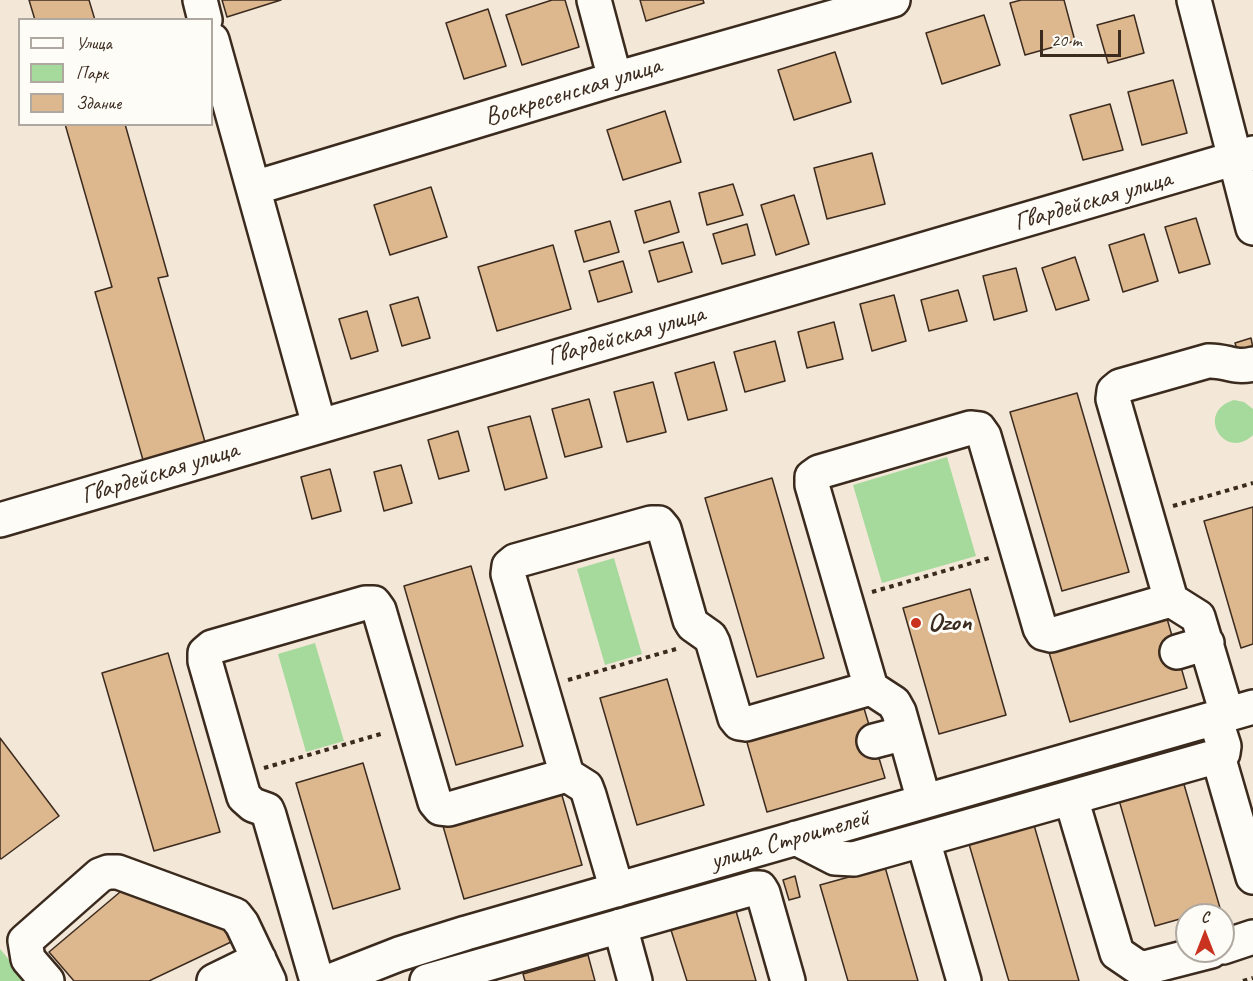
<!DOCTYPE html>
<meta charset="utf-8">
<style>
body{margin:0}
#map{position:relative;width:1253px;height:981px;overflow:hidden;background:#f3e7d8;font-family:Caveat,sans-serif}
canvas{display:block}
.legend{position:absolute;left:18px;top:18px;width:195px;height:108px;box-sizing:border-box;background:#fdfcf7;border:2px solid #afa8a0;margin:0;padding:8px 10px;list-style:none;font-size:18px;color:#3b2a1e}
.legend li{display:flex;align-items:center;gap:12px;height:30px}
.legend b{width:30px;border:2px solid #afa8a0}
.north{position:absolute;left:1175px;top:903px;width:60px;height:60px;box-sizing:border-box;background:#fdfcf7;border:2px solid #afa8a0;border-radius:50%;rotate:0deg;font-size:16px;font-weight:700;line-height:24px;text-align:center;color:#3b2a1e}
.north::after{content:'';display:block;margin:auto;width:21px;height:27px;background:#c8321e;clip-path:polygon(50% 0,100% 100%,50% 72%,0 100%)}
.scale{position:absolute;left:1040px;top:30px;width:81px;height:27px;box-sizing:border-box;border:3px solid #3b2a1e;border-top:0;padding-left:8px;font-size:18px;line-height:21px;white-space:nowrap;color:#3b2a1e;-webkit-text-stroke:4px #fdfcf7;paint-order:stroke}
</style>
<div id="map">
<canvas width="1253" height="981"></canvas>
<ul class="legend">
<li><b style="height:8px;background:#fdfcf7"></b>Улица</li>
<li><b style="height:16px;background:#a6da9c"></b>Парк</li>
<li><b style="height:16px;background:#ddb78e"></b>Здание</li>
</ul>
<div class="north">С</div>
<div class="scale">20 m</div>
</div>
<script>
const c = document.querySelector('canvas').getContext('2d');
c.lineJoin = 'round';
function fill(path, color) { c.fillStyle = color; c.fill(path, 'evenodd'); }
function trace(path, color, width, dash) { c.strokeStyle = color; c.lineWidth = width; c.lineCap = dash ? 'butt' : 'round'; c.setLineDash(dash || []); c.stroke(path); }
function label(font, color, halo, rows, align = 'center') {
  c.font = font + ' Caveat,sans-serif'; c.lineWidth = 6; c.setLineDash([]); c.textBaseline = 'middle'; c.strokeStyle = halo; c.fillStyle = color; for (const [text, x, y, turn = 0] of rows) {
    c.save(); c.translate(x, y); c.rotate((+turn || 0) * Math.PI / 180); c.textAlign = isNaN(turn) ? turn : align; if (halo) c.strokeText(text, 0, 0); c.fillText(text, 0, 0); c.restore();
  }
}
const green = new Path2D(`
 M1234,400l10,2 9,7v26c-28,27 -59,-23 -19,-35z
 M947,457l29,99 -94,27 -29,-98z
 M614,558l28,96 -37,11 -28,-96z
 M315,643l29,98 -38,11 -28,-98z
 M0,949l27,32h-27z`);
const building = new Path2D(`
 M29,0h60l6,20h-60z
 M222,0h59l-54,17z
 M552,0h13l14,47 -57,18 -16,-50z
 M640,0h63l1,3 -58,18z
 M1021,0h43l11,41 -50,14 -15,-52z
 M488,9l18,57 -42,13 -18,-56z
 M984,15l16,50 -58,19 -16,-51z
 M1134,15l10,38 -36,10 -11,-38z
 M835,52l16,50 -57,18 -16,-50z
 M1173,80l14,53 -45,12 -14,-53z
 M1110,104l13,46 -40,10 -13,-45z
 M665,111l16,51 -58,18 -16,-50z
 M65,124h60l43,152 -10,2 49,171 -62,18 -50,-175 17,-5z
 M872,153l13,51 -58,15 -13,-51z
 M733,184l10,31 -36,10 -8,-32z
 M431,187l16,50 -57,18 -16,-50z
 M794,195l15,49 -33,11 -15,-50z
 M670,201l9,31 -35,11 -9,-32z
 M1196,218l14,46 -31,9 -14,-46z
 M610,221l9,31 -35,10 -9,-31z
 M747,224l8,31 -33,9 -9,-30z
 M1144,234l14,47 -35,11 -14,-47z
 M683,242l9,30 -34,10 -9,-31z
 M553,245l18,64 -74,22 -19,-64z
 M1075,257l14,43 -33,10 -14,-42z
 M623,261l9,31 -34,10 -9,-31z
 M1016,268l11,43 -33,9 -11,-44z
 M958,290l9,31 -38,10 -8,-31z
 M894,295l12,46 -34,10 -12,-47z
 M418,297l12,41 -28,8 -12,-41z
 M367,311l11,40 -27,8 -12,-40z
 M834,322l9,37 -36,9 -9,-36z
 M1251,338l2,10 -15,4 -3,-9z
 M775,341l10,40 -40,11 -11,-40z
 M714,362l13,48 -39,10 -13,-47z
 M653,382l13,50 -39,10 -13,-50z
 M1077,393l52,179 -67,19 -52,-179z
 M589,399l13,48 -37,10 -13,-48z
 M530,416l17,62 -42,12 -17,-63z
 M458,431l11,40 -30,8 -11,-39z
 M401,465l11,38 -28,8 -10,-39z
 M330,469l11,42 -29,8 -11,-42z
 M772,478l52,180 -67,19 -52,-179z
 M1253,507v137l-12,4 -37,-127z
 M471,566l52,180 -67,19 -52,-179z
 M970,589l36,126 -67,19 -36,-126z
 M1166,615l21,73 -117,34 -22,-73z
 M168,653l52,179 -66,19 -52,-178z
 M667,679l37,126 -67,20 -37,-127z
 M863,705l22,73 -118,34 -21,-73z
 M0,738l59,78 -58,43 -1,-1z
 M363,763l37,126 -67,20 -37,-126z
 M1183,781l37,127 -25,7h-8v2l-32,9 -36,-126z
 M561,792l21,73 -118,34 -21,-73z
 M1034,825l45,156h-70l-1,-3 -39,-134z
 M885,867l33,114h-70l-28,-96z
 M795,876l5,21 -11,3 -6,-20z
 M126,887l9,10 4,-4 82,29 10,20 -82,39h-75l-25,-29z
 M736,911l20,70h-69l-16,-51z
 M588,955l7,26h-70l-2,-7z`);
const path = new Path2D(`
 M1173,506l80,-23
 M872,592l117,-34
 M568,680l108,-31
 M264,768l120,-35
 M1243,981l10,-3`);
const minor = new Path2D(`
 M200,0l5,20
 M594,0l21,79
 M1194,0l59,228
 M212,40l107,385
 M254,188l361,-109 278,-79
 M0,520l1253,-367
 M1177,652l30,-9
 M1227,714l-29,-97 -27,-17 -58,-201 1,-8 6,-5 88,-25c18,-1 26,8 45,3
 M874,741l31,-8
 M1218,756l35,121
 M1071,798l46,155 19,13 9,2 66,-17
 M924,801l-25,-89 -5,-9 -23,-15 -59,-203v-8l7,-5 151,-44 9,1 5,7 56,192 3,5 8,2 120,-35
 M796,838l39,20 19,1 364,-103 5,-3 1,-7 -9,-28
 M923,840l41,141
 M617,890l-28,-95 -3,-8 -19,-12 -59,-201 1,-8 6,-5 136,-38h8l5,6 26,91 3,5 17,12 3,6 22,75 4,5 7,1 125,-36
 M620,926l15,55
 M1223,947l30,-10
 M47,981l-19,-22 -3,-18 75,-66 8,-3h10l117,43 7,9 27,57
 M214,981l45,-22
 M317,981l-48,-166 -2,-5 -14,-5 -9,-8 -39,-136v-8l7,-6 153,-44h9l5,7 56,192 5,6 9,1 118,-34
 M330,981l69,-27 67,-21 787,-226
 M427,981l327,-93h6l3,5 25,88`);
const markers = [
 [916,623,6,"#c8321e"]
];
const streetNames = [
 ["Воскресенская улица",573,92,-17],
 ["Гвардейская улица",1093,201,-16],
 ["Гвардейская улица",626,336,-16],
 ["Гвардейская улица",160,473,-17],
 ["улица Строителей",790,840,-16]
];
const poiNames = [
 ["Ozon",928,623]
];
fill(green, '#a6da9c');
fill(building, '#ddb78e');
trace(building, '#3b2a1e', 1.5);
trace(minor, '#3b2a1e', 38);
trace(path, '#3b2a1e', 4, [4.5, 4.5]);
trace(minor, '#fdfcf7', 33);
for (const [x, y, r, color] of markers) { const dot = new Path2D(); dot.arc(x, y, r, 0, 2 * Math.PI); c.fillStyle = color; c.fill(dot); trace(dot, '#fdfcf7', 2); }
label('26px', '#3b2a1e', '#fdfcf7', streetNames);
label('bold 26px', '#3b2a1e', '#fdfcf7', poiNames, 'left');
</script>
